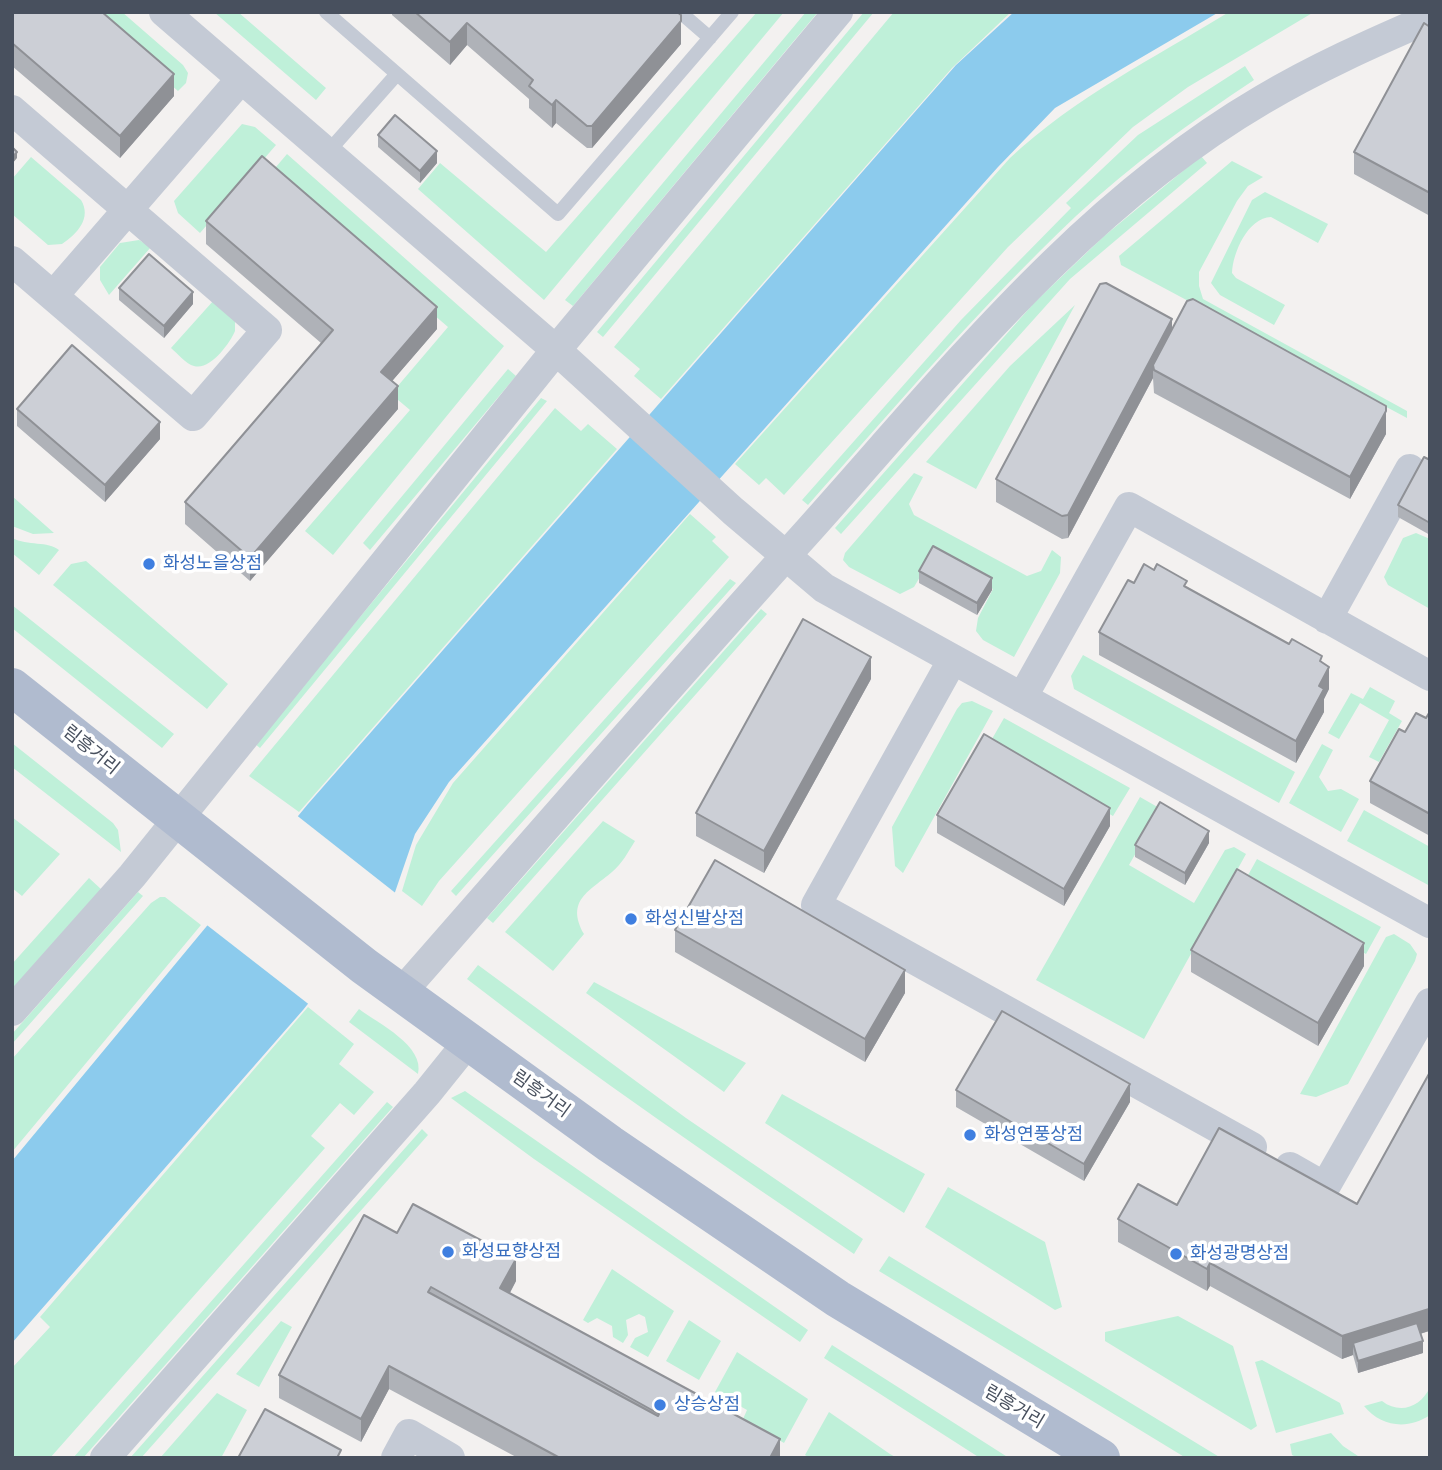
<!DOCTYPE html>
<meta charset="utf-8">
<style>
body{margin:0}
#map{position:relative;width:1442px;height:1470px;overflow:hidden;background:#f3f1f0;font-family:"Work Sans",sans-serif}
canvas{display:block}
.frame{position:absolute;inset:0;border:14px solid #48505e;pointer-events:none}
</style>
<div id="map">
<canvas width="1442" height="1470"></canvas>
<div class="frame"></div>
</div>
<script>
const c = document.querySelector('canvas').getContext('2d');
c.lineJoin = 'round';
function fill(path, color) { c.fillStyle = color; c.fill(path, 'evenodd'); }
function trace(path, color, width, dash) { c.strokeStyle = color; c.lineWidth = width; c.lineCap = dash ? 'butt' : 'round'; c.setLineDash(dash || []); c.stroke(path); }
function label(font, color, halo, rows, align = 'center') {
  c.font = font + ' "Work Sans","Noto Sans KR",sans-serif'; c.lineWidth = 7; c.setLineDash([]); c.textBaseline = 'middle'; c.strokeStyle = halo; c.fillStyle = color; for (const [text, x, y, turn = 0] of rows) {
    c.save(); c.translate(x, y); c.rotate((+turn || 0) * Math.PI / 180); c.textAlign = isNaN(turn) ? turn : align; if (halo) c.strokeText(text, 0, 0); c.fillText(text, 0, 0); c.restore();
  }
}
const green = new Path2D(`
 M87,12h35l61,53 5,8 -2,10 -8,8z
 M214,12h24l88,76 -10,12z
 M757,12h27l-240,288 -126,-111 22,-26 106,89z
 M806,12h12l-245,294 -8,-6z
 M864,12h10l-271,325 -6,-5z
 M894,12h117l-59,56 -291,331 -27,-23 6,-7 -26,-22z
 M1229,12h85l-126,75 -55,40 -125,120 -224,248 -18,-17 -7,7 -24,-21 275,-306c64,-60 144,-100 219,-146z
 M1245,66l9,14c-62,41 -123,85 -178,136 -95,90 -181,191 -268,289l-6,-5 159,-180 110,-112 -5,-5 72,-68z
 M242,124l13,3 21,18 -76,88 -22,-20 -4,-12z
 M287,154l217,192 -171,209 -28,-24 105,-121 -19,-16 57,-67 -178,-153z
 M1201,156l6,7 -137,116 -229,255 -6,-6 199,-225 69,-66z
 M31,157l50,43c11,18 -4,34 -19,44l-14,1 -36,-31v-35z
 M1232,161l31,16 -15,9 -11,15 -38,71v14l4,13 204,112v7l-286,-153 -2,-9z
 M1265,192l63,32 -10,19 -47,-26c-23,1 -38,35 -39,56l4,5 49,27 -11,20 -54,-30 -9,-12 41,-83z
 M139,240l12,7 -42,48 -9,-15v-13l20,-24z
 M214,300l21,21v10c-5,12 -25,40 -41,35 -8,-2 -16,-12 -23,-18z
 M1075,305l-99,184 -50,-27 84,-96z
 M508,369l8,7 -146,174 -7,-7z
 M541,398l6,3 -287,347 -5,-4z
 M555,408l26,23 7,-7 29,25 -318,363 -50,-36z
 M914,473l9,4 -14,27 5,11 113,61 14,-5 11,-21 9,7 -1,16 -46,84 -31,-17 -7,-9 2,-13 15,-29 -60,-34 -19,32 -14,7 -51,-27 -6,-7 2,-7z
 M12,496l42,37 -21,1 -21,-8z
 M690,514l26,23 -4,4 17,16 -290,324 -17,25 -20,-15 14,-46 37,-62z
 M1416,533l14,6v70l-42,-24 -4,-8 19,-39z
 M12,538c16,8 36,3 47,12l-20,25 -27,-22z
 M86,561l142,123 -21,25 -154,-124 18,-21z
 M730,579l6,4 -280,313 -5,-5z
 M12,605l162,129 -12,14 -150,-120z
 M761,609l6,5 -274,309 -6,-5z
 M1083,655l212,117 -16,31 -205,-114 -3,-13z
 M1370,687l25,14 -6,12 13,8 -23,41 -10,-5 20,-37 -29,-17 -21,36 -11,-6 23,-40 12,6z
 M972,701l21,10 -90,162 -8,-7 -3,-39 65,-118 5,-6z
 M1004,718l126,70 -17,28 -125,-70z
 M12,743l101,80 5,7 3,22 -109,-85z
 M1322,744l11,6 -14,27 9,14 13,-2 18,10 -18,33 -52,-29z
 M1140,797l21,12 -32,56 65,38 31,-53 9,-3 12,7 -102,185 -108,-59z
 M1364,810l66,37v39l-83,-45z
 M12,817l48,37 -38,42 -10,-8z
 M603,821l32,20c-7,11 -13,23 -23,31 -22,19 -47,28 -28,62l-31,37 -48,-39z
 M1257,859l124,68 -15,27 -124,-68z
 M89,878l13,12 -90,100v-26z
 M138,892l5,4 -131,148v-10z
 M160,897h5l36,28 -189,227v-93l139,-156z
 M1394,934l16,10 7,10 -2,7 -67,123 -32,13 -16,-3 86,-157z
 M478,965l208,153 177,121 -9,15c-131,-89 -262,-178 -387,-275z
 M594,982l152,81 -22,29 -138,-99z
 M308,1007l46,37 -15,20 35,28 -20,23 -14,-12 -29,33 14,12 -275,310h-38v-90l38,-41 -10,-10z
 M359,1009c20,15 66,37 59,65l-69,-52z
 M465,1091l343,239 -8,12 -266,-183 -83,-61z
 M782,1094l143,80 -21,39 -139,-90z
 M387,1102l6,5 -310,351h-10z
 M422,1129l6,6 -287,323h-11z
 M948,1187l97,55 17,65 -7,3 -130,-83z
 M889,1256l332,202h-35l-307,-187z
 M612,1269l62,42 -26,46 -18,-10 5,-9 13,-6 -3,-15 -6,-3 -13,6 2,15 -5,8 -10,-6 -1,-11 -15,-8 -9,5 -5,-3z
 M1178,1316l55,30 24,80 -6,4 -146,-89v-9z
 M689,1320l32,21 -22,39 -33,-19z
 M281,1321l11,6 -33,60 -23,-13z
 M832,1345l177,113h-29l-156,-100z
 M737,1352l71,47 -24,44 -41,-24 4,-9 -32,-18z
 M1262,1360l78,43 4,11 -68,19 -21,-71z
 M1430,1387v28c-22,15 -49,12 -66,-9l18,-5c18,14 39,6 48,-14z
 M217,1393l30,17 -26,48h-61z
 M829,1412l61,42 7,4h-87l-5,-3z
 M1331,1433l12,13 18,12h-63l-6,-3 -2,-11z`);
const water = new Path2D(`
 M1014,12h205l-164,96 -57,59 -549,615 -34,52 -22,64 -90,112 -291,333v-182l296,-357 648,-739z`);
const pier = new Path2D(`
 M295,814l103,81 -87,111 -108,-84z`);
const lane = new Path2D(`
 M326,12l232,202 174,-202
 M680,12l30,26
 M327,153l70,-79`);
const street = new Path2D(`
 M164,12l392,338 177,161 91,77 606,335
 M12,110l255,220 -74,86 -181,-155
 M53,296l188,-217
 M1327,619l83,-150
 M953,659l-137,246 436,242
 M1022,698l107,-191 301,169
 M401,993c136,-155 271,-311 409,-464 138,-154 271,-323 452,-429 54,-32 110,-57 168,-82
 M12,1011l120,-135 424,-526 282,-338
 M1290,1167l35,20 105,-184
 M105,1458l322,-365 41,-51
 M396,1458l13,-24 41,24`);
const primary = new Path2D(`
 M12,687l352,279 246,178 228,155 263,159`);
const wall = new Path2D(`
 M12,12l162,84 -54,62 -108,-92z
 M392,12h285l4,32 -89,104h-5l-31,-25 -4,5 -23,-20v-9l-62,-54 -17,20 -58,-50z
 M1430,27v189l-76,-42v-22z
 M378,135l59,28 -17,20 -42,-36z
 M206,221l231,108 -45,52 6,28 -148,172 -65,-57v-22l136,-159 -115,-99z
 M119,288l74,16 -29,34 -45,-38z
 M1172,330l214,104 -36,65 -196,-106 -1,-15 -85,160 -6,1 -66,-37v-23z
 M17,409l143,30 -55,63 -88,-76z
 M1430,460v75l-32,-18v-12z
 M919,571l73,19 -15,25 -58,-32z
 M1134,583l53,5 135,75 7,26 -5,10v13l-28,51 -197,-108v-23z
 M871,679l-107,194 -68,-37v-23z
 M1430,714v122l-60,-33v-22l35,-49 21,-14z
 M937,815l173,11 -46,80 -127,-73z
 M1209,843l-24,42 -50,-28v-12z
 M675,930l230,63 -40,69 -190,-110z
 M1191,950l173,16 -46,80 -127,-74z
 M956,1090l174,12 -46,79 -128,-74z
 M1177,1205l252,126 -9,3 3,19 -65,20 -5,-18 -11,4 -132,-73 -3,5 -89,-49v-23z
 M397,1233l119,48 -6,12 270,165h-262l-129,-69 -28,53 -82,-44v-23z`);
const shadedWall = new Path2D(`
 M681,21v23l-89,104v-22z
 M467,23v22l-17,20v-23z
 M174,74v22l-54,62v-22z
 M556,100v23l-4,5v-23z
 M437,151v12l-17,20v-12z
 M17,152v6l-5,6v-6z
 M193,292v12l-29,34v-12z
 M437,307v22l-56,65v-22z
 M1172,319v23l-19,23v13l-85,160v-23z
 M398,386v23l-148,172v-23z
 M1386,411v23l-36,65v-22z
 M160,422v17l-55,63v-17z
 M992,578v12l-15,25v-12z
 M871,657v22l-107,194v-22z
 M1329,667v22l-5,10v13l-28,51v-22l23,-55z
 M1110,808v18l-46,80v-17z
 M1209,831v12l-24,42v-12z
 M1364,943v23l-46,80v-23z
 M905,970v23l-40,69v-23z
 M1130,1084v18l-46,79v-17z
 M516,1259v22l-16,30v-23z
 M1210,1263v23l-3,5v-22z
 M1430,1307l-1,24 -73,23 -3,-11v12l-11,4v-23z
 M1423,1341v12l-65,20v-12z
 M389,1366v23l-28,53v-23z
 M780,1439v19h-10z`);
const building = new Path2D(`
 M12,12h90l72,62 -54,62 -108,-93z
 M415,12h262l4,3v6l-89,105h-5l-31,-26 -4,5 -23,-19 4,-6 -66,-57 -17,19z
 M1424,23l6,4v166l-76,-41z
 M395,115l42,36 -17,20 -42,-36z
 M12,147l5,5 -5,6z
 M262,156l175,151 -56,65 17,14 -148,172 -65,-56 148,-172 -127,-109z
 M149,254l44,38 -29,34 -45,-38z
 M1106,283l66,36 -104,196 -6,1 -66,-37 104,-195z
 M1193,299l193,107v5l-36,66 -196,-107 -1,-5 34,-64z
 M72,345l88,77 -55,63 -88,-76z
 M1424,457l6,3v63l-32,-18z
 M933,546l59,32 -15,25 -58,-32z
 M1144,564l10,6 3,-6 30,17 -3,5 105,58 3,-5 30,17 -2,5 9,6 -10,19 5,3 -28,52 -197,-109 29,-52 6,3z
 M803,619l68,38 -107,194 -68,-38z
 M1416,713l10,5 3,-5 1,1v100l-60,-33 29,-52 6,3z
 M984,734l126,74 -46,81 -127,-74z
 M1160,802l49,29 -24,42 -50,-28z
 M715,860l190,110 -40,69 -190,-109z
 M1237,869l127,74 -46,80 -127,-73z
 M1002,1011l128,73 -46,80 -128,-74z
 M1430,1072l-1,237 -87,27 -132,-73 -3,6 -89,-50 20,-35 39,21 42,-77 138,76z
 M413,1204l103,55 -16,29 280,151 -10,19h-210l-171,-92 -28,53 -82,-44 85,-160 33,18zM431,1287l228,127 -1,2 -230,-124z
 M1417,1323l6,18 -65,20 -5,-18z
 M265,1409l76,41 -4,8h-99z`);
const markers = [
 [149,564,7,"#3f7fe0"],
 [631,919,7,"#3f7fe0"],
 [970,1135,7,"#3f7fe0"],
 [448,1252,7,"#3f7fe0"],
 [1176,1254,7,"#3f7fe0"],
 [660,1405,7,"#3f7fe0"]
];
const shopNames = [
 ["화성노을상점",163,564],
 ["화성신발상점",645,919],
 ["화성연풍상점",984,1135],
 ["화성묘향상점",462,1252],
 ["화성광명상점",1190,1254],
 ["상승상점",674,1405]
];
const streetNames = [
 ["림흥거리",91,750,39],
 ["림흥거리",541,1094,36],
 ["림흥거리",1014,1407,31]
];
fill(green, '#bff0d9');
fill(water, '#8ccbed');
fill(pier, '#f3f1f0');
trace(lane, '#c4cad5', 14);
trace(street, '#c4cad5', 30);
trace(primary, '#b0bbcf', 38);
fill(wall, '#afb2b8');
fill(shadedWall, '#8f9196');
fill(building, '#cccfd6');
trace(building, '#8f9196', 2);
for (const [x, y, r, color] of markers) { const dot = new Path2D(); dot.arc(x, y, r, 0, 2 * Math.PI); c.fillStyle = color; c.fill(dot); trace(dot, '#fff', 2.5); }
label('18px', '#366cbe', '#fff', shopNames, 'left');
label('18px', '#48505e', '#fff', streetNames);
</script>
